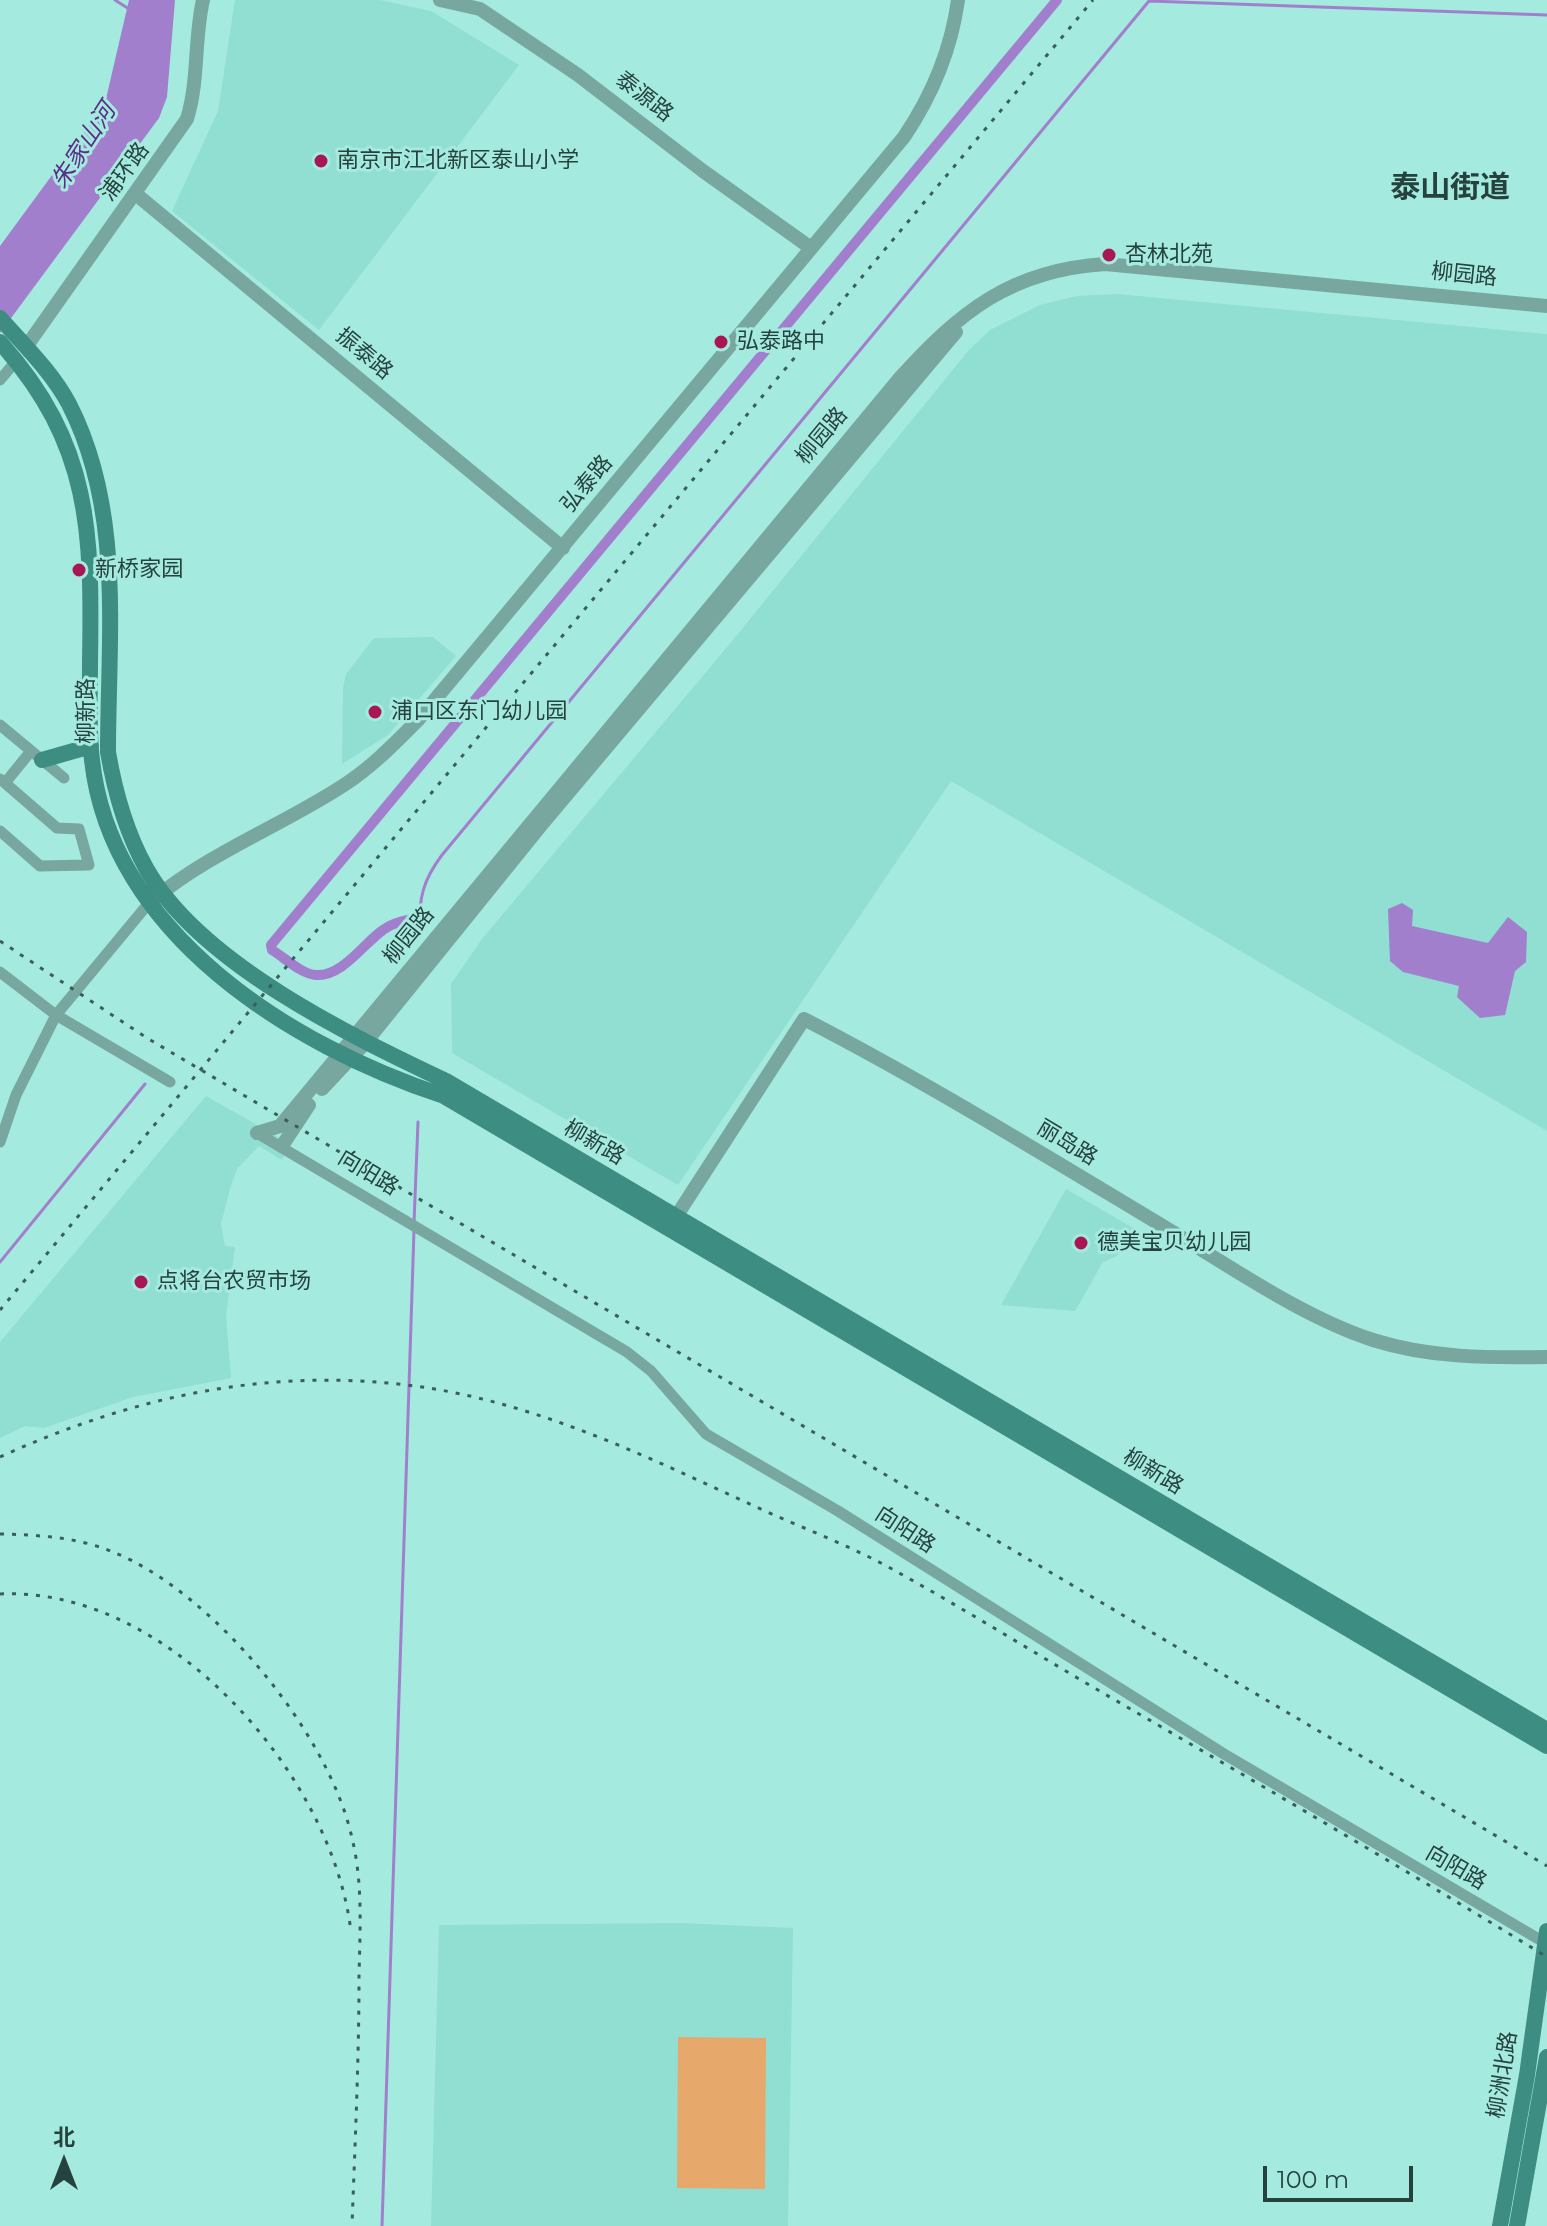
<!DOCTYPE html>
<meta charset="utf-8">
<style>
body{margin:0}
#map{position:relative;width:1547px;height:2226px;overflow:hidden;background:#a5eadf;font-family:Montserrat,"Noto Sans SC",sans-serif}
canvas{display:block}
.north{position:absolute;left:24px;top:2122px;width:80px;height:80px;-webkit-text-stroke:6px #a5eadf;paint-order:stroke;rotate:0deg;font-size:22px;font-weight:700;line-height:32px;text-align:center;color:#26423e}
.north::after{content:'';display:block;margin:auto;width:28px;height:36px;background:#26423e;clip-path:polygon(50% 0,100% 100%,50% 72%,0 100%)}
.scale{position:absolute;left:1263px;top:2166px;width:150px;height:36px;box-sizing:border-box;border:4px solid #26423e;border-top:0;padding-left:10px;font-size:24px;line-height:28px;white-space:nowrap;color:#26423e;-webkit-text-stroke:6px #a5eadf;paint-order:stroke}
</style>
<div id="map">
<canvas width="1547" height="2226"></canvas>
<div class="north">北</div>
<div class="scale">100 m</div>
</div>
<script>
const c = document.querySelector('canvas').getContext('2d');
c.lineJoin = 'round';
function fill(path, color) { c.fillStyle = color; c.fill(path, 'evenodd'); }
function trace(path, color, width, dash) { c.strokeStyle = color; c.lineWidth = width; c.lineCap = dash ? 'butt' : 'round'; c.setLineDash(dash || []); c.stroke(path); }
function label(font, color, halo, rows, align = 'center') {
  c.font = font + ' Montserrat,"Noto Sans SC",sans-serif'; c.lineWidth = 6; c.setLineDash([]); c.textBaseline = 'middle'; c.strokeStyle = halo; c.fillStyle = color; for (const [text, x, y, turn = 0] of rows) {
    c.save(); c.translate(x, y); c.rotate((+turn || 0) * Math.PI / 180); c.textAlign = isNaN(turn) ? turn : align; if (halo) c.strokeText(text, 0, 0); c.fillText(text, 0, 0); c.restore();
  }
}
const built = new Path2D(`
 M235,0h145l51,11 88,54 -200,265 -147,-119 46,-100z
 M1117,294l430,40v797l-596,-350 -273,404 -226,-132 -1,-69 31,-45 246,-293 240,-295 22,-21 50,-25 37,-9z
 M433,637l23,19 -68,79 -46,29 1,-76 3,-14 28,-36z
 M206,1096l85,48 -9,16 -23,-14 -22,23 -7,20 -9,35 4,22 10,1 -9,69 5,62 -98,19 -89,31 -19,-2 -25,12v-96z
 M1066,1189l69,40 -18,27 -14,6 -28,49 -74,-6z
 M681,1923l112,5 -5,298h-357l8,-301z`);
const green = new Path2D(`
 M678,2037l88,1 -1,151 -88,-1z`);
const water = new Path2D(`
 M129,0h46l-8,97 -8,21 -159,215v-87l105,-143z
 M1402,903l11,7 -1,16 76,17 20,-26 19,15 -1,30 -11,9 -10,44 -25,3 -23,-21 2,-11 -56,-14 -13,-11 -2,-52z`);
const stream = new Path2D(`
 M115,0l14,9
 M419,930c0,-32 4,-50 23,-75l707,-854 398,14
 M414,1223l4,-101
 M0,1262l145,-178
 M382,2226l32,-996`);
const canal = new Path2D(`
 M419,918c-13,2 -25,4 -36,12 -19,13 -41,47 -67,45 -15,-1 -32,-18 -44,-25l-1,-5 786,-945`);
const minor = new Path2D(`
 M0,380l16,-19
 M0,725l64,53
 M0,779l5,4 26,-32
 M0,831l40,35 49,-1 -10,-36 -22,-1 -52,-45
 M0,972l56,43 114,67
 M257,1133l370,219 24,19 55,63 132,77 386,243 323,190
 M0,1142l16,-47 40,-80 92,-111`);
const tertiary = new Path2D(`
 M440,0l40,9 98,66 125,96 108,77
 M137,195l426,353
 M26,347l161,-228c12,-39 7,-80 16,-119
 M154,899c57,-47 129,-74 190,-114 28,-18 51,-42 74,-65l486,-583c29,-43 47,-86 54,-137
 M322,1089l43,-46 177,-219 414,-492
 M257,1133l23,-7 619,-747c60,-67 112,-109 206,-115l442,42
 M282,1146l27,-41
 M670,1226l134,-207c124,64 242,137 362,209 64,38 136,89 207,112 57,18 115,18 174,17`);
const secondary = new Path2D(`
 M0,318c24,27 52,54 69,86 55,107 39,232 39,348 7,41 18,80 38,116 53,95 205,168 300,213l1101,649
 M0,342c92,103 92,191 90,321 0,32 -2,65 2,97 19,174 200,286 352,336l1103,650
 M42,760l49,-14
 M1500,2226l27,-151 20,-144
 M1517,2226l30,-169`);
const rail = new Path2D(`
 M0,941l147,97 1400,828
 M0,1310l1093,-1310
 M0,1457c127,-58 258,-88 398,-73 126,13 241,69 354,121 47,22 95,39 140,64 67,37 133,78 199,117 153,89 305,178 456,271
 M0,1534c39,1 77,3 113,18 100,40 216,181 239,286 11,45 8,92 7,139 0,83 -4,166 -7,249
 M0,1594c168,-8 333,181 351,338`);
const markers = [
 [321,161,8,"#a81753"],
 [1109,255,8,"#a81753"],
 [721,342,8,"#a81753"],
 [79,570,8,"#a81753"],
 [375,712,8,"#a81753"],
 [1081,1243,8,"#a81753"],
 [141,1282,8,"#a81753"]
];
const streetNames = [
 ["泰源路",644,97,38],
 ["浦环路",125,172,-54],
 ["柳园路",1464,275,6],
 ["振泰路",364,354,40],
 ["柳园路",822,436,-50],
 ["弘泰路",587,484,-50],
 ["柳新路",87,711,-90],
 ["柳园路",409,936,-51],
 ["柳新路",594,1143,30],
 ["丽岛路",1067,1143,31],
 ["向阳路",368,1173,31],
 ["柳新路",1153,1472,31],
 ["向阳路",905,1530,33],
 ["向阳路",1456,1868,30],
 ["柳洲北路",1503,2075,-81]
];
const poiNames = [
 ["南京市江北新区泰山小学",337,161],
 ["杏林北苑",1125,255],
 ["弘泰路中",737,342],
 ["新桥家园",95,570],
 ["浦口区东门幼儿园",391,712],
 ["德美宝贝幼儿园",1097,1243],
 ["点将台农贸市场",157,1282]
];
const waterNames = [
 ["朱家山河",84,146,-57]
];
const districtNames = [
 ["泰山街道",1450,188]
];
fill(built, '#91ded2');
fill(green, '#e7a86c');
fill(water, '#a17fcc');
trace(stream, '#a17fcc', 3);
trace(canal, '#a17fcc', 10);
trace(minor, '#77a79f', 11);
trace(tertiary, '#77a79f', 14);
trace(secondary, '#3d8d82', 16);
trace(rail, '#3c5e59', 3, [4, 8]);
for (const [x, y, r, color] of markers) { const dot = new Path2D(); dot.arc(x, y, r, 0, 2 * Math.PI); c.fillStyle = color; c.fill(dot); trace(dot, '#a5eadf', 3); }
label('22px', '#26423e', '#a5eadf', streetNames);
label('22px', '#26423e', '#a5eadf', poiNames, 'left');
label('italic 24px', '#5b2d88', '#a5eadf', waterNames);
label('bold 30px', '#26423e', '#a5eadf', districtNames);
</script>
